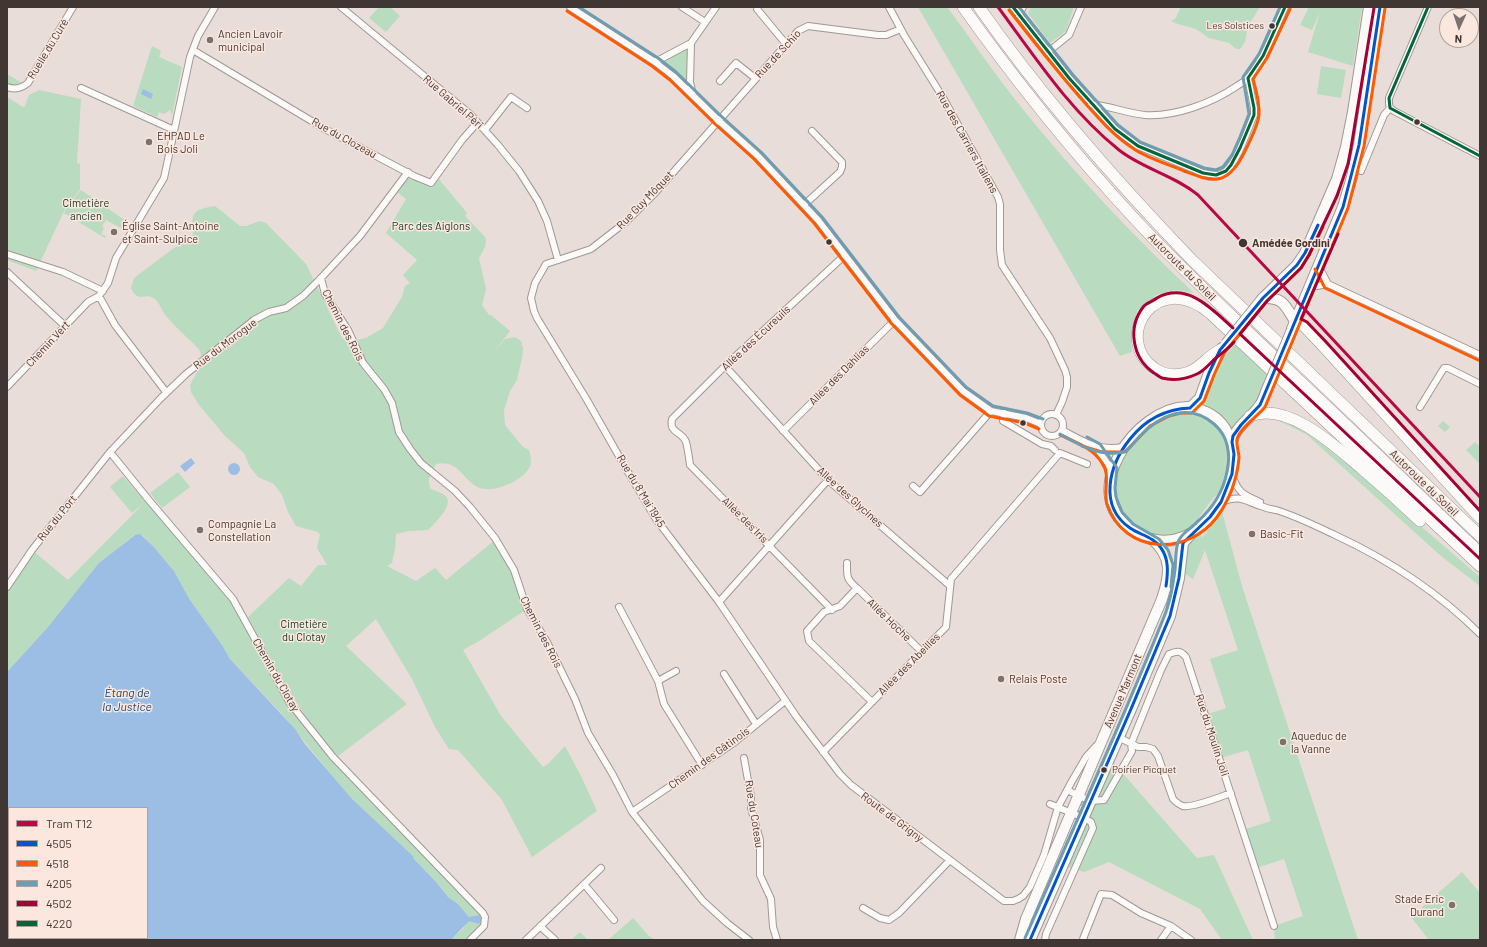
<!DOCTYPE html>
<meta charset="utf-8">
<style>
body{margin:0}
#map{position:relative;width:1487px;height:947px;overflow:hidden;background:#e8ddd8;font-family:Barlow,sans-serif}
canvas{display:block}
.frame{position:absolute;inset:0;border:8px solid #403734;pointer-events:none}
.legend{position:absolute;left:8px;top:807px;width:140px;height:132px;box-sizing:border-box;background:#fce7de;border:1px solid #b1a19a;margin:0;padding:5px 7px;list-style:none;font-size:12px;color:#403734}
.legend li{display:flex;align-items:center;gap:8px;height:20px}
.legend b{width:20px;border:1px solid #b1a19a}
.north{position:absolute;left:1439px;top:8px;width:40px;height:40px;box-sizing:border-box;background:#fce7de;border:1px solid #b1a19a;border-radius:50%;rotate:183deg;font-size:11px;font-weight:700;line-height:16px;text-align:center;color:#403734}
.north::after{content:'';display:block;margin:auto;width:14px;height:18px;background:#7b716d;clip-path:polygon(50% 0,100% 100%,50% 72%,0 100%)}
</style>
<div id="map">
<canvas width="1487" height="947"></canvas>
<div class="frame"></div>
<ul class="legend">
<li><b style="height:5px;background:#b90845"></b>Tram T12</li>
<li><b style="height:5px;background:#0055c8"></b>4505</li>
<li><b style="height:5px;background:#ff5a00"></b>4518</li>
<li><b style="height:5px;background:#6e9cb1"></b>4205</li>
<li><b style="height:5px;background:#a40034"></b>4502</li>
<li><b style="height:5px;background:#00643c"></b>4220</li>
</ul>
<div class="north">N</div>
</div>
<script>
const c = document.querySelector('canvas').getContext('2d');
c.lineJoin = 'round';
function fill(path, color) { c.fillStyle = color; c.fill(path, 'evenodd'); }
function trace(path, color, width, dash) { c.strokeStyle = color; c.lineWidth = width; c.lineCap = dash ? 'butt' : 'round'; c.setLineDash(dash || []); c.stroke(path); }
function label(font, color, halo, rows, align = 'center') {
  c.font = font + ' Barlow,sans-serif'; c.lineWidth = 3; c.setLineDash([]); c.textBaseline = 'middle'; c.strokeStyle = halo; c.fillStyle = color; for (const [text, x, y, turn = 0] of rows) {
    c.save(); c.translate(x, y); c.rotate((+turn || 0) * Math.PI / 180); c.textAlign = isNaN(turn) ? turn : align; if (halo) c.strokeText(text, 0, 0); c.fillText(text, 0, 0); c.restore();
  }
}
const green = new Path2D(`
 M379,7h11l10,9 -14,16 -17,-14z
 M918,7h29c25,33 48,68 74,100 53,66 111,128 173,186l-20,-3 -18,5 -19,16 -6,28 1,13 -12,4z
 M1031,7h43l-8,24 -16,12 -22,-30z
 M1181,7h79l-12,19 -3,16 -5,7h-4l-7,-6 -20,-5 -13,-9 -18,-5 -7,-3 4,-2z
 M1309,7h53l-9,59 -45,-14 12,-40 -8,18 -12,-5z
 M152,46l9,5 -2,6 23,10 -10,48 -2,-5 -6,4 -5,-2 -2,5 -24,-11z
 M685,49l3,2v32l-3,1 -21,-20v-3z
 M1321,66l25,4 -5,28 -24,-4z
 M7,74l15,9 -9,2 -6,-1z
 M39,90l42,9 -4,64 3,1v26l-14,17 -30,64 -29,-11v-163l16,10 2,-1 4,-11z
 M407,177l25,11 6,-10 29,35 -2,3 20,21 1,4 -1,6 -6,11 7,31 -4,16 7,10h2l19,16 -17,22 12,-14 10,-2 6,4 2,7 -1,10 -5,22 -7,11 -6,19 1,15 18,22 6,3c1,6 4,12 0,18 -7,13 -35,25 -49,20 -18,-7 -20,-29 -44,-24 -5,10 -10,14 -5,25 4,2 9,3 12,5 15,8 -9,30 -15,36l-19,1 -13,3 -1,15 -3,14 -5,3 29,15 19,-13 11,12 49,-40 19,30 13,39 -48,32 -16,9 38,66 42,51 5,-3 17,-18 16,30 16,35 -65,46 -30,-57 -44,-50 -9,-1 -14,-22 -23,-48 -36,-60 -30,27 61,58 -73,55 141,145 11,17 -16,19h-19l12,-11 6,-12 -11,-13 -10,-7 -12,-15 -22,-23 -1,-3 -62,-57 -69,-85 -52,-55 -8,-14 -32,-45 -16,-29 -21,-25 -11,-11h-8l-34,28 -52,64 -41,45v-85l25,-37 36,30 77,-78 -13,11 -22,-26 13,-11 22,26 3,-3 84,100 58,104 35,43 -52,-80 -25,-49 41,-39 12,8 17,-21h9l-10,-17 3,-13 -2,-3 -22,-6 -8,-14 -6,-17 -8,-11 -16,-7 -8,-10 -6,-14 -19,-17 -26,-31 -8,-13 -1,-7 10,-18 1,-13 -2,-5c-11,-11 -23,-21 -33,-33 -4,-5 -6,-12 -10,-16 -9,-10 -18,5 -25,-12l3,-10 40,-30 14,-7 5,-6c-2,-23 -1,-25 22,-29l25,20h6l14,-5 6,2 40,41 36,74 5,4 19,-4 17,-10 19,-31 3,-11 5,-3 -7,-8 14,-15 -31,-27 20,-34 -9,-7z
 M81,190l51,35 -4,7 -22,-12 -4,6 2,2 -3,6 5,2 -1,2 -41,-25 3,-6z
 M1237,342l32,31 -12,29 -25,28c-8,-12 -18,-21 -33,-25l21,-44z
 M1184,412l14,1 19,11 12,20 -2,28 -3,11 -6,11 -4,3 -18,24v3c-6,3 -12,9 -18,11 -5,2 -13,0 -19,0 -32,0 -50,-33 -41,-63 3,-11 9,-22 17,-32 12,-16 30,-24 49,-28z
 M1273,418l17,5 28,15 162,139v9l-39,-30 -135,-122z
 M1443,421l7,6 -5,5 -7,-6z
 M1475,442l5,5v17l-14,-14z
 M178,472l12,15 -28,21 -12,-15z
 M1222,512l20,74 116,354h-83l-1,-14 29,-10 -19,-57 -28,9 -13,-38 28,-9 -23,-71 -28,8 -15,-43 21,-7 -16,-49 28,-9 -33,-100 -12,29 -9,-6 3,-30 13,-10 2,5z
 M1111,760l86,98 17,-3 39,85h-31l-22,-31 -91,-47 -25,10 -19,-6z
 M1462,872l18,21v47h-51l-18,-23z
 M633,918l16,18 6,4h-47z
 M580,932l8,8h-17z`);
const water = new Path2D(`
 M143,89l10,5 -2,5 -10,-5z
 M191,458l4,5 -10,9 -5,-6z
 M228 469a6 6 0 1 1 12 0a6 6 0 1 1-12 0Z
 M140,534l13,12 21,25 16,29 32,45 8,14 65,70 10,15 47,55 61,57 1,3 22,23 12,15 10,7 11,13 11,-2 1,5 -2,4 -10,-3 -18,19h-444v-268l41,-45 51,-64 36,-28zM9,808h138v130h-138z`);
const primaryTunnel = new Path2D(`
 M1077,820l12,-28`);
const minor = new Path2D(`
 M341,7l129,107 28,31 21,26 19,30 9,20 11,39
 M570,7l85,55 18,14 45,44 39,35 61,65 77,100 68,71 28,20 35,7 15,6
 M682,7l23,15
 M758,7l-1,2 29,35
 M889,7l15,28 38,61 56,101 2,7v46l2,15 48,73 15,32 2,7v10l-5,15 -6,13
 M1013,7l56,71 46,51 23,17 65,27c6,1 12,3 18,1 14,-4 27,-45 33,-59v-7l-6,-30
 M1019,15l4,-8
 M901,29l-15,6h-8l-70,-9 -10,5 -144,163 -27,27 -36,28 -45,15 -11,19 -4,15 3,13 3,7 50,82 41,72 28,47 63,83 77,114 44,58 11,11 153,116h9l5,-2 5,-3 7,-9 14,-32 14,-48 14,-26 14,-24 11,-12
 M193,50l132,79 89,47 17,7 31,-43 15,-17
 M1048,52l21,-17 12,-28
 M655,62l36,-19
 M720,81l16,-18 19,15
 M7,87c8,3 15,1 21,-4l45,-76
 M81,88l93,42
 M693,95l-3,-13 1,-39 25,-36
 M1091,104c19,2 35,9 54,11 30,2 67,-12 92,-29 4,-3 9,-5 12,-9 17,-21 25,-46 36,-70
 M1390,108l-1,-4v-6l39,-91
 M1390,108l4,3 86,45
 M485,130l26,-33 16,11
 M1361,171l23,-56 6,-7
 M804,205l36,-33 2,-5v-5l-30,-31
 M7,254l56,18 40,19
 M1319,267l9,17
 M7,272l58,54
 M321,278l4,16 23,36 15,33 21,26 8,14 7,29 11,17 11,14 34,28 15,16 25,31 19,32 13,39 20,33 28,57 13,34 25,42 19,37 71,89 24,22 22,17
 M1311,287l17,-3 152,71
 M99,296l16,29 51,67
 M725,366l103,114 121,105
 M7,387l81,-85 11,-6 9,-13 8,-25 48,-80 26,-121 8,-21 17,-29
 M1420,407l24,-39h4l32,16
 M1004,413l-1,8 39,23 9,2 4,4
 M1041 425a11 11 0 1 1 22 0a11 11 0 1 1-22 0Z
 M1062,430c23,12 34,21 61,17
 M783,431l112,-111
 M1096,447l16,23
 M110,452l38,47 85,100 10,18 47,86 43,54 150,156 2,4 -1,9 -14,14
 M1232,475c6,18 12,20 28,27
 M913,486l7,6 71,-81
 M1221,502c22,-8 22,-1 43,5 4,2 8,2 12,3 20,6 40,16 59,25 54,25 103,57 145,99
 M847,563c0,13 -1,16 10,25
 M7,587l25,-37 78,-98 51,-54 25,-24 68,-54 15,-8 17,-4 17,-12 18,-18 39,-42 48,-64
 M719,602l109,-122
 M619,607l39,74
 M832,610l-142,-145c-1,-7 -2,-16 -4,-23 -4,-11 -17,-8 -14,-23l53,-53 120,-111
 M676,671l-18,10 6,23 38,61
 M724,674l32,50
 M871,701l-62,-60 -2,-10 17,-19 16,-6 17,-18 65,64
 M1118,737l20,10h8l7,2 5,7 15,43c3,3 6,6 10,7 10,2 37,-9 48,-13
 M823,752l123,-125 5,-48 109,-126 27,11
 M744,758l7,39v11l9,32v35l11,24 2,28 4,13
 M1067,790l23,11 14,-1 28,-49 -1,-7 30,-74 8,-16c8,-3 11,-4 17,3l88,269
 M632,812l103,-70 50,-41
 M584,884l30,36
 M863,908l17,10 9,2 10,-7 51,-53
 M540,926l15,14
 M526,940l75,-72
 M1045,940l1,-6 47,-106 -2,-6 -5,-3 -36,-15
 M1084,940l-1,-1 18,-45 11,1 29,18 30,13 20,14
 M1161,940l10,-14`);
const primary = new Path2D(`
 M1263,298l34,-33 8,-12 32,-74 9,-32 7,-35 16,-105
 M1263,298c21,-1 22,8 32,23
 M1292,329l51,-122 9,-30 7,-32 21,-138
 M1187,407c85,10 39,144 -31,133 -9,-1 -18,-6 -25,-11 -54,-36 4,-121 56,-122z
 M1190,408l10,-10 9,-25 13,-25
 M1232,442c4,-17 19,-23 28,-37 4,-5 5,-12 8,-18
 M1020,940l6,-21 136,-320c8,-24 11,-42 -10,-60
 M1030,940l101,-231 39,-93 9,-38 4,-35 9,-10`);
const motorway = new Path2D(`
 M963,7c52,73 108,143 169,209 48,52 100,100 151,149 66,62 131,125 197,188
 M979,7c63,90 136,173 212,252l289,277
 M1295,321l9,5 19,20 157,172
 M1220,350c-14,7 -21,21 -38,24 -10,2 -20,0 -28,-6 -42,-30 2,-101 57,-54l269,252
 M1250,416c38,-15 85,30 111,52 20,17 40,35 59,53`);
const primaryBridge = new Path2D(`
 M1226,344l37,-46
 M1268,387l24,-57`);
const bus1 = new Path2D(`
 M1190,408l10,-10 9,-25 11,-23 43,-52 34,-33 8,-12 13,-28
 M1166,586c2,-13 3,-27 -5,-38 -7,-11 -21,-13 -31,-20 -32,-22 -21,-63 0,-89 15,-19 36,-30 60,-31
 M1030,940l101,-231 39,-93 9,-38 4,-35 27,-26 11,-15 11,-28 2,-20 -2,-12 1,-6 8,-11 19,-20 83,-198 16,-62 21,-138`);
const bus2 = new Path2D(`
 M1009,10c25,32 50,64 77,94 15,17 29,33 48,45 13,9 36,16 50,22 24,9 39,16 55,-9 6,-10 19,-36 20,-47 1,-12 -3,-25 -6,-36l14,-21 23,-49
 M567,11l85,55 18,14 45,44 39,35 60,64 77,100 69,72 29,21 36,7 14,6
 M1315,269l10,19 153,72
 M1060,435c15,7 33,13 42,28 9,12 1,27 5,41 17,51 81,52 110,13 13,-18 20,-38 22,-59 0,-6 -3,-13 -2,-19 4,-12 20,-22 28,-32l83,-199 16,-62 21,-138
 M1082,446l20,6h23l25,-26 19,-10 12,-3h11l12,-12 10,-26 10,-22 43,-52 34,-33 8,-13 14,-28`);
const bus3 = new Path2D(`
 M579,7l79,51 18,14 45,44 40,36 61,65 77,100 67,70 27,19 34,7 16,6
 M1019,7l54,68 45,50 22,17 64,26 12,2 7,-3 9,-12 8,-18 9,-23 -6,-37 16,-23 21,-47
 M1087,437l13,7 17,24 -2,20 1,9 6,15 11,12 26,15 9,11 5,15 -2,22
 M1025,938c47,-107 96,-213 139,-321 6,-14 9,-32 11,-47 1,-9 0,-22 4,-30 3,-7 13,-12 18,-18 15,-13 26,-30 30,-50 4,-18 1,-36 -13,-48 -26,-23 -55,-8 -75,13 -5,5 -10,14 -16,15 -24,5 -44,-7 -63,-18`);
const bus4 = new Path2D(`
 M1374,8l-23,140 -3,16 -11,32 -28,59 -8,13 -34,33 -27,33 240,225
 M1338,234l-37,85 6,3 20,21 153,168
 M1233,328c-21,-19 -46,-47 -76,-30 -4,3 -10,5 -13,8 -17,21 -12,52 10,67 2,1 5,4 8,5 12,3 24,1 35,-4 7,-3 13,-11 19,-16 6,-5 12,-9 18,-16`);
const bus5 = new Path2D(`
 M1013,7l56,71 46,51 23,17 65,27 13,2 10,-4 5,-6 9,-17 14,-33v-7l-6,-30 15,-22 22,-49
 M1390,108l-1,-10 39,-91
 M1390,108l90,48`);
const tram1 = new Path2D(`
 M998,7c37,50 72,104 121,143 24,19 55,25 79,45l282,302`);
const markers = [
 [1272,26,3.5,"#403734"],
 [210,40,4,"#7b716d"],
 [1417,122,3.5,"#403734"],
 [149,142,4,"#7b716d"],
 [114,232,4,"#7b716d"],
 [829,242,3.5,"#403734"],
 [1243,243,5,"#403734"],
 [1023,423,3.5,"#403734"],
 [200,530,4,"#7b716d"],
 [1252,534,4,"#7b716d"],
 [1001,679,4,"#7b716d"],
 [1283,742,4,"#7b716d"],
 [1104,770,3.5,"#403734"],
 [1452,905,4,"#7b716d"]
];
const busNames = [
 ["Les Solstices",1264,26],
 ["Poirier Picquet",1112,770,"left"]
];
const poiNames = [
 ["Ancien Lavoir",218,34],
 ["municipal",218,47],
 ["EHPAD Le",157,136],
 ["Bois Joli",157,149],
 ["Église Saint-Antoine",122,226],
 ["et Saint-Sulpice",122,239],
 ["Compagnie La",208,524],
 ["Constellation",208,537],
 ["Basic-Fit",1260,534],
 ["Relais Poste",1009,679],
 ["Aqueduc de",1291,736],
 ["la Vanne",1291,749],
 ["Stade Eric",1444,899,"right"],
 ["Durand",1444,912,"right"]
];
const streetNames = [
 ["Ruelle du Curé",48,49,-59],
 ["Rue de Schio",778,54,-47],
 ["Rue Gabriel Péri",453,102,41],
 ["Rue du Clozeau",344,138,29],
 ["Rue des Carriers Italiens",967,142,61],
 ["Rue Guy Môquet",645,200,-46],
 ["Autoroute du Soleil",1182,267,45],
 ["Chemin des Rois",343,325,63],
 ["Allée des Écureuils",756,338,-43],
 ["Chemin Vert",48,344,-47],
 ["Rue du Morogue",225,344,-37],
 ["Allée des Dahlias",839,375,-45],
 ["Autoroute du Soleil",1424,483,44],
 ["Rue du 8 Mai 1945",641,491,59],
 ["Allée des Glycines",850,497,42],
 ["Rue du Port",57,518,-51],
 ["Allée des Iris",745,520,45],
 ["Allée Hoche",889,620,44],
 ["Chemin des Rois",541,632,63],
 ["Allée des Abeilles",909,664,-45],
 ["Chemin du Clotay",276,675,60],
 ["Avenue Marmont",1123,691,-67],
 ["Rue du Moulin Joli",1212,735,72],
 ["Chemin des Gâtinois",709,758,-36],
 ["Rue du Coteau",754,814,81],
 ["Route de Grigny",892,817,37]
];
const parkNames = [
 ["Cimetière",86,203],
 ["ancien",86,216],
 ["Parc des Aiglons",431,226],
 ["Cimetière",304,624],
 ["du Clotay",304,637]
];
const stopNames = [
 ["Amédée Gordini",1252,243]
];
const waterNames = [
 ["Étang de",127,693],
 ["la Justice",127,707]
];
fill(green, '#b9dbbf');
fill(water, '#9cbee4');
trace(primaryTunnel, '#c6bcb7', 10, [10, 5]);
trace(minor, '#a09894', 8);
trace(primary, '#a09894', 12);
trace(motorway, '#a09894', 12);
trace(minor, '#fcfaf9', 6);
trace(primary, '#fcfaf9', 10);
trace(motorway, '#fcfaf9', 11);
trace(primaryBridge, '#a09894', 12, []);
trace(primaryBridge, '#fcfaf9', 10);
trace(bus1, '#0055c8', 3);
trace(bus2, '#ff5a00', 3);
trace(bus3, '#6e9cb1', 3);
trace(bus4, '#a40034', 3);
trace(bus5, '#00643c', 3);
trace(tram1, '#b90845', 3);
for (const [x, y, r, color] of markers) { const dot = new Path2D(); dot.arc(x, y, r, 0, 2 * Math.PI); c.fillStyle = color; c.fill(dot); trace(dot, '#fce7de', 1.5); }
label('10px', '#403734', '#fce7de', busNames, 'right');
label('11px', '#403734', '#fce7de', poiNames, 'left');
label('11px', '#403734', '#fce7de', streetNames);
label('11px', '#133320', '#fce7de', parkNames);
label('bold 11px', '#403734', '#fce7de', stopNames, 'left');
label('italic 12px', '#0a4579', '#fce7de', waterNames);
</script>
